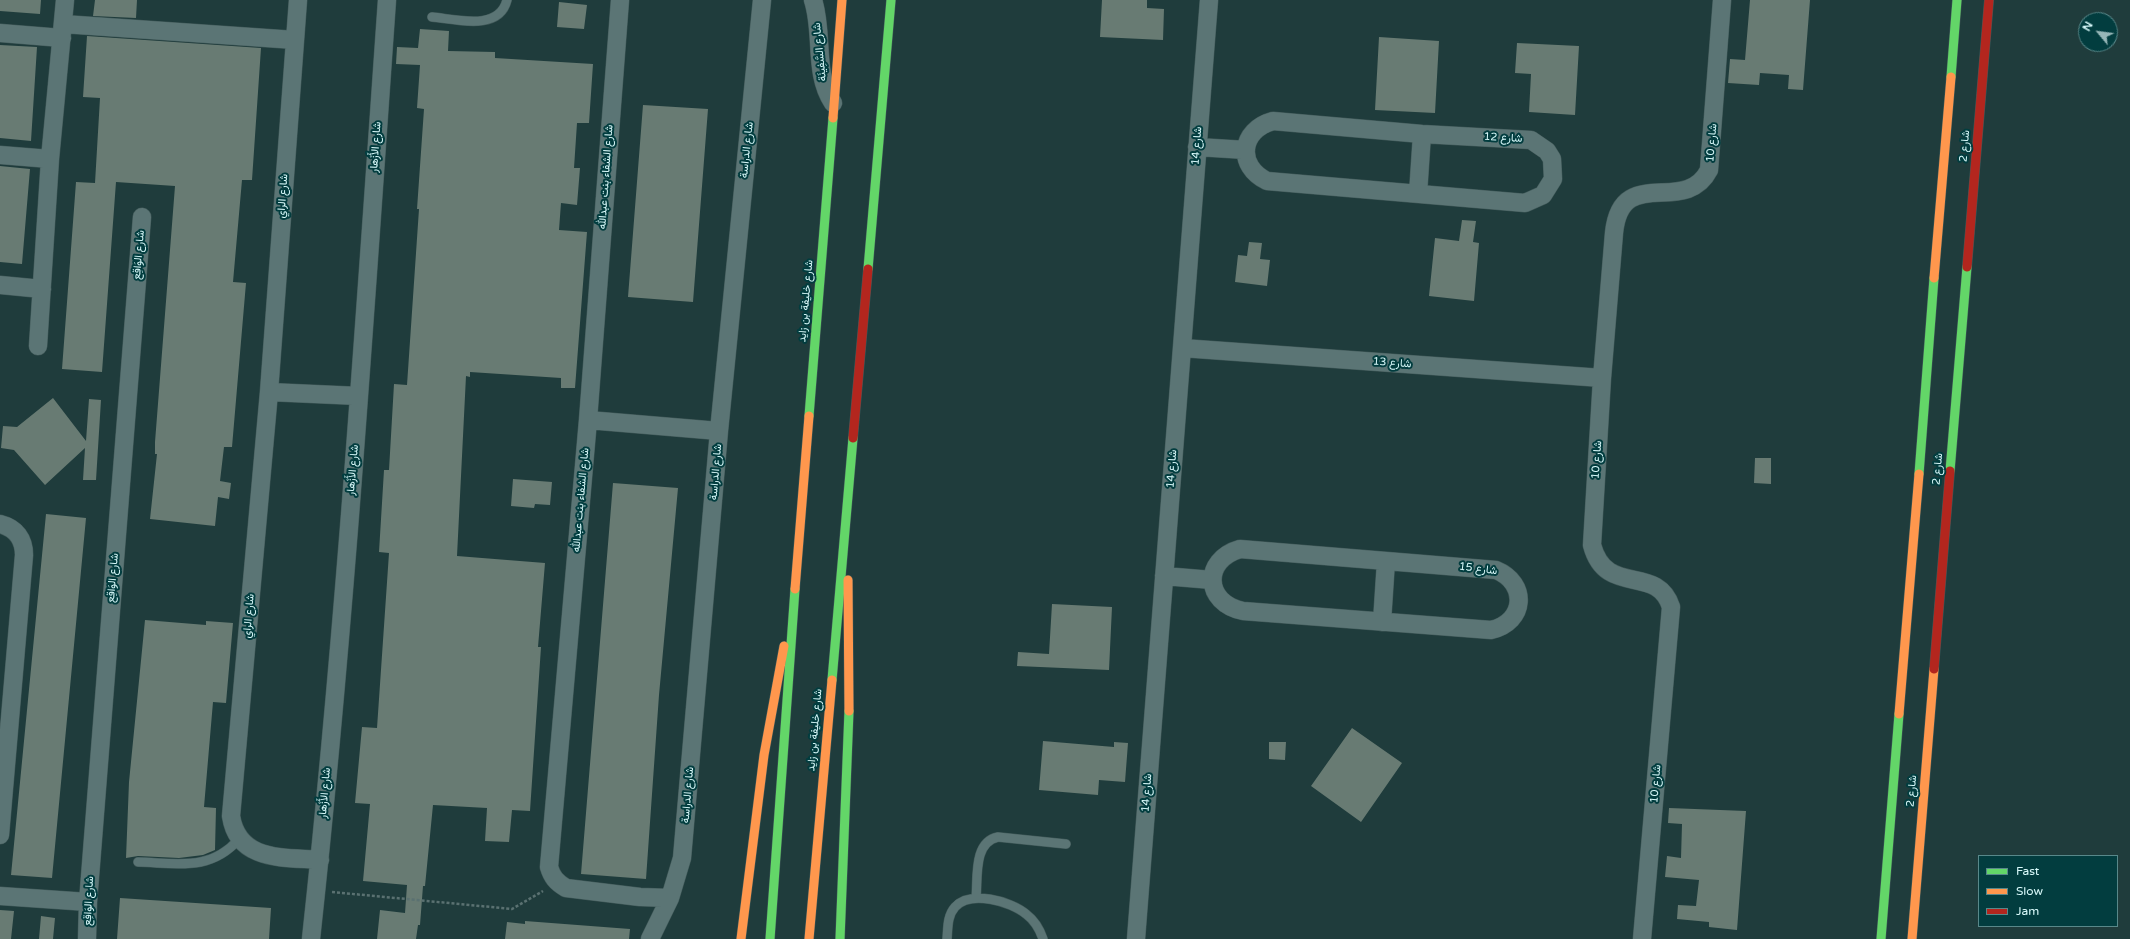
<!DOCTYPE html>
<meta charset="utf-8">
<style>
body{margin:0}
#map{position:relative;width:2130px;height:939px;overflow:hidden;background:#1f3c3c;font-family:"Varela Round",sans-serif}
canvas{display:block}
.legend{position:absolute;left:1978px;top:855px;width:140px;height:72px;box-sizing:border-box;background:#023d3f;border:1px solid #58888a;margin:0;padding:5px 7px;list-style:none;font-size:12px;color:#d8f9fa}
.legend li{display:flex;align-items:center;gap:8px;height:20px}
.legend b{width:20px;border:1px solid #58888a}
.north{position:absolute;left:2078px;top:12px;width:40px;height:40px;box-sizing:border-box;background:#023d3f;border:1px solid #58888a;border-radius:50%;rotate:299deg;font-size:11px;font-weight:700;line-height:16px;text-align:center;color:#d8f9fa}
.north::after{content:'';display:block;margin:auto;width:14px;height:18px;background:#97b7b8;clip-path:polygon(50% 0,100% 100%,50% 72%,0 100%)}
</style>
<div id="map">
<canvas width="2130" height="939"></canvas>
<ul class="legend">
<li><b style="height:5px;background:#63d668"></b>Fast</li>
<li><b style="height:5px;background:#ff974d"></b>Slow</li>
<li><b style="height:5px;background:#b3261e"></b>Jam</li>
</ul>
<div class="north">N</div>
</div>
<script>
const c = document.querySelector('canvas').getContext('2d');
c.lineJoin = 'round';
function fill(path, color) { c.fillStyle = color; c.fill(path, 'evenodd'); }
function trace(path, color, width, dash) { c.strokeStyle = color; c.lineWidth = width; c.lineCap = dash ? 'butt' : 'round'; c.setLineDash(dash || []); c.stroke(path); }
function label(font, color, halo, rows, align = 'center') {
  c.font = font + ' "Varela Round",Vazirmatn,sans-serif'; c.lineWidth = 4; c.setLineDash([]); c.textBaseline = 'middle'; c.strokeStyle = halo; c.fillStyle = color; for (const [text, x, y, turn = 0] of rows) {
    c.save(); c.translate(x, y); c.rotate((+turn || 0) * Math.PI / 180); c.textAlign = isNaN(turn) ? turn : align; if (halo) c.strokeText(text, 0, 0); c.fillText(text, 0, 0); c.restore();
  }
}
const building = new Path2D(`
 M0,0h41l-1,14 -40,-3z
 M95,0h42l-1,18 -43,-2z
 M1102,0h45v8l17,1 -1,31 -63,-3z
 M1750,0h60l-7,90 -15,-1 1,-14 -29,-2 -1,12 -31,-2 2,-24 15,1z
 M559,2l28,3 -3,24 -27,-2z
 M420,29l29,2 -1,20 47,1v6l98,6 -4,59h-12l-3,45h6l-3,37 -16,-2 -2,27 28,2 -12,156h-14v-10l-91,-6v5l-4,-1 -9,180 88,7 -7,84h3l-11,164 -18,-1 -3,32 -24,-1 2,-33 -54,-3 -8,81h-2l-3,39h-2l-2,14h-39l3,-29 25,3 2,-28 -44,-4 7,-77 -15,-1 7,-76 15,1 12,-175 -10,-1 5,-82h5l5,-86 13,1 12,-176h-2l7,-100 -7,-1 3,-43 -24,-1 1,-17 21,1z
 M87,36l174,12 -9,132h-10l-9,102 13,1 -14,164h-8l-4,34 11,2 -2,16 -11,-2 -3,29 -65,-7 7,-65h-2v-12l20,-256 -59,-4 -14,190 -40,-3 14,-187 19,1 5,-85 -17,-1z
 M1379,37l60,4 -4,72 -60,-3z
 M1517,43l62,3 -4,69 -46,-3 2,-38 -16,-1z
 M0,45l37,2 -6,94 -31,-3z
 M643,105l65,4 -15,193 -65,-5z
 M0,166l30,3 -8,95 -22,-2z
 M1462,220l14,1 -3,21 6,1 -5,58 -45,-5 6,-58 24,3z
 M1249,242l13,1 -2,16 10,1 -3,26 -32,-4 3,-27 9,1z
 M53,398l33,43 3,-42 12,1 -5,80h-13l2,-32 -40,37 -31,-35 -13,-2 2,-22 14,1z
 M1755,458h16v26l-17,-1z
 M513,479l39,3 -2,23 -15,-1 -1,4 -23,-2z
 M613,483l65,5 -19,207 -13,184 -65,-5z
 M46,514l40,4 -34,360 -41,-3z
 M1052,604l60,3 -3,63 -92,-4 1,-14 31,2z
 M145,620l61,5v-4l27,2 -7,80 -13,-1 -9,105 12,1 -1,42 -12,5 -24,3 -41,-2 -12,2 3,-76z
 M1352,728l50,35 -41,59 -50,-36z
 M1043,741l71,6v-5l14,1 -3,39 -26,-2 -1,15 -59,-5z
 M1269,742h17l-1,18 -16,-1z
 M1669,808l77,3 -9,119 -28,-3v-5l-32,-3 1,-14 18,1 3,-26 -34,-3 2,-21 14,2 1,-34 -14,-1z
 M120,898l151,10 -2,31h-152z
 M0,910l14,1 -3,28h-11z
 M41,916l14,2 -2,21h-14z
 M525,921l105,8 -1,10h-124l2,-17 18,2z`);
const path = new Path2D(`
 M332,892l180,17 31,-18`);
const lane = new Path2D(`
 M432,17c23,2 67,15 75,-17
 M138,862c39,1 72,10 101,-23
 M976,898c2,-20 -3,-56 22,-61l68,7
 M947,939c1,-11 0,-23 8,-32 15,-17 56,-6 71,7 8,6 14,16 17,25`);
const street = new Path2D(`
 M298,0l-29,392 -38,424c7,46 53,41 89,44
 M620,0l-32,420 -39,447c3,10 7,15 17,21l74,9 30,1
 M813,0c11,34 0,73 20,103
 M63,24l232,16
 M0,33l62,5
 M1273,121l149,13 109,6 16,11 5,8 1,20 -10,16 -18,8 -258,-22c-31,-15 -27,-51 6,-60z
 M1197,147l49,3
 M0,155l50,4
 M1418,194l4,-60
 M0,285l42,4
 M38,346l12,-187 15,-159
 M1182,348l420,30
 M269,392l90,4
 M588,420l131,11
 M0,524c16,4 24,15 24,31l-24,280
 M1240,549l256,21c32,13 30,52 -5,60l-248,-19c-39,-8 -41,-51 -3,-62z
 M1164,576l48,4
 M1382,622l4,-61
 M0,896l88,6
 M87,939l1,-37 54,-685
 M311,939c34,-312 54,-626 76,-939
 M650,939l20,-41 12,-40 37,-427 43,-431
 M1136,939l73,-939
 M1642,939l29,-332c-14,-44 -65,-9 -79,-62l10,-167 12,-145c7,-70 71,-16 95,-63l13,-170`);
const fast = new Path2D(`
 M1951,77l6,-77
 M868,269l23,-269
 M809,416l24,-298
 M1950,471l17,-204
 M1919,474l15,-196
 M832,680l21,-242
 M770,939l25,-350
 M840,939l9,-228
 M1881,939l18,-225`);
const slow = new Path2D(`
 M833,118l9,-118
 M1934,278l17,-201
 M848,580l1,131
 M795,589l14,-173
 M1899,714l20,-240
 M741,939l23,-184 20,-109
 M809,939l23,-259
 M1912,939l22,-270`);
const jam = new Path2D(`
 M1967,267l22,-267
 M853,438l15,-169
 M1934,669l16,-198`);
const streetNames = [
 ["شارع السَّفِينَة",820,52,-96],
 ["شارع 12",1503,138,3],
 ["شارع 10",1712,143,-85],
 ["شارع 14",1197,146,-86],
 ["شارع 2",1965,146,-85],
 ["شارع الأَزْهار",376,147,-86],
 ["شارع الدراسة",747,150,-84],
 ["شارع الشفاء بنت عبدالله",606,177,-86],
 ["شارع الراي",283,196,-86],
 ["شارع الوَاقِع",139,255,-85],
 ["شارع خليفة بن زايد",806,301,-85],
 ["شارع 13",1392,363,4],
 ["شارع 10",1597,460,-86],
 ["شارع 14",1172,469,-86],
 ["شارع 2",1938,469,-85],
 ["شارع الأَزْهار",353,470,-85],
 ["شارع الدراسة",716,472,-85],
 ["شارع الشفاء بنت عبدالله",581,500,-85],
 ["شارع 15",1478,569,7],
 ["شارع الوَاقِع",113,578,-85],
 ["شارع الراي",249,616,-85],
 ["شارع خليفة بن زايد",815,730,-85],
 ["شارع 10",1656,784,-85],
 ["شارع 2",1912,791,-85],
 ["شارع الأَزْهار",325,793,-85],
 ["شارع 14",1147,793,-86],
 ["شارع الدراسة",688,795,-85],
 ["شارع الوَاقِع",89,901,-87]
];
fill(building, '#687b73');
trace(lane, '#425a5a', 10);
trace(street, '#425a5a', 19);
trace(fast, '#425a5a', 10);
trace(slow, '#425a5a', 10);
trace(jam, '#425a5a', 10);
trace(path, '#5a7171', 2.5, [3, 2]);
trace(lane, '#5b7575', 9);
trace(street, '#5b7575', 18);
trace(fast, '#63d668', 9);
trace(slow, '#ff974d', 9);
trace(jam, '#b3261e', 9);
label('11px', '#d8f9fa', '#023d3f', streetNames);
</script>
